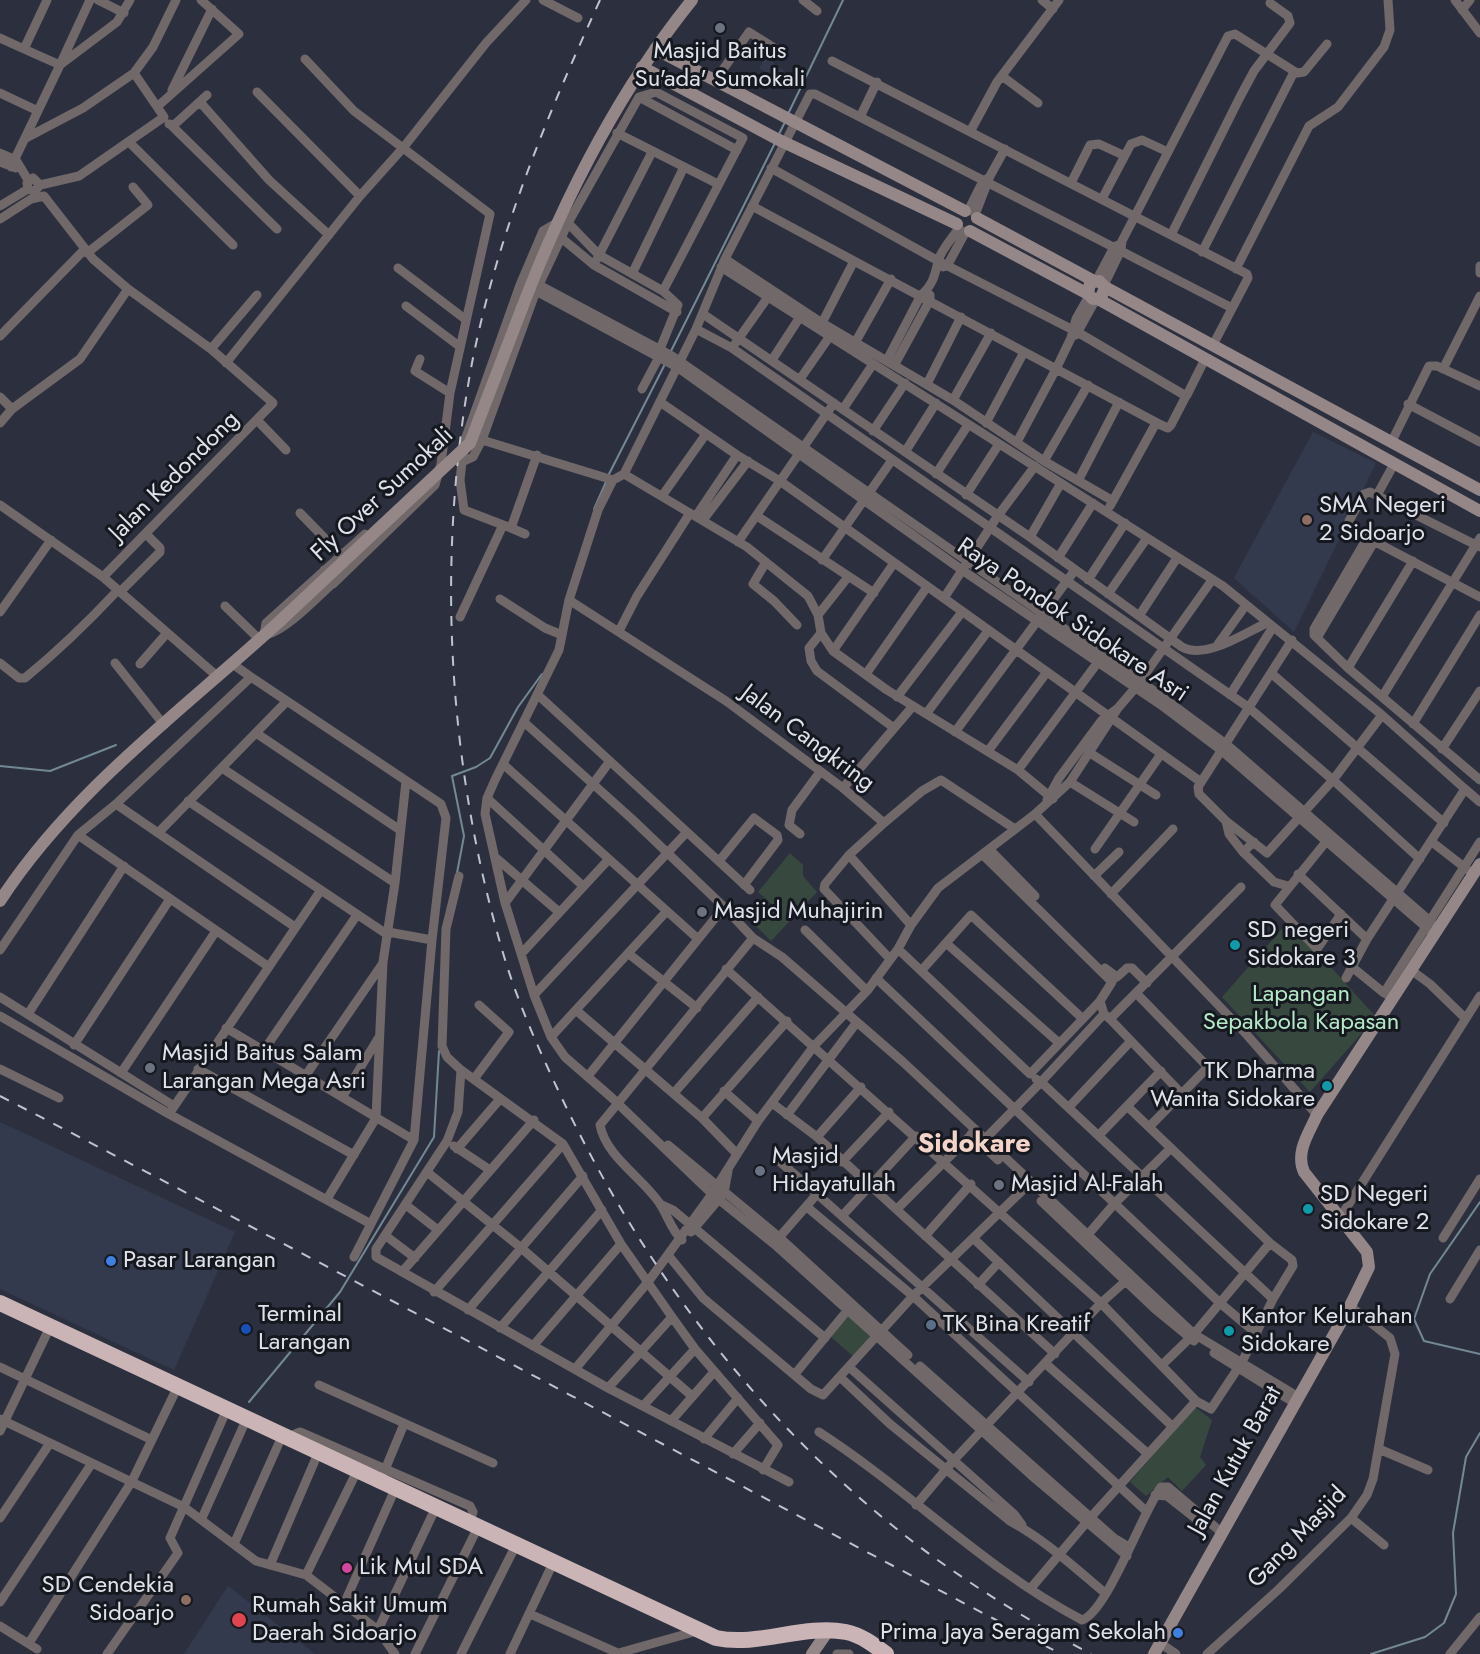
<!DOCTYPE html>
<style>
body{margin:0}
canvas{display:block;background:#2c303e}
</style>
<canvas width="1480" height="1654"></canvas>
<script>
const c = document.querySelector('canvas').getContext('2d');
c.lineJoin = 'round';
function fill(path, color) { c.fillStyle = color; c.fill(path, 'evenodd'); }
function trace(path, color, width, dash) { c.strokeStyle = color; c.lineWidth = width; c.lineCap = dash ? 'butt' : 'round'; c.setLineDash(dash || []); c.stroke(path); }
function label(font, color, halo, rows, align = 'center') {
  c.font = font + ' Jost,sans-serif'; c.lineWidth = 6; c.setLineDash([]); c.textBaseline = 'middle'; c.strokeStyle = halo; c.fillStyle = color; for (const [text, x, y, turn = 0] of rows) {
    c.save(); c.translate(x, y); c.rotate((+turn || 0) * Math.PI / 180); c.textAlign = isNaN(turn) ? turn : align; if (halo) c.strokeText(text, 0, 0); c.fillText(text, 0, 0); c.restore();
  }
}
const built = new Path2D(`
 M766,57l29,23 -4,10 -13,-11 -5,7 -6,-4 4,-7 -12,-7z
 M1313,432l63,31 -82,169 -60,-54z
 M0,1122l235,110 -61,138 -174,-81z
 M228,1586l87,68h-131z`);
const green = new Path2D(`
 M790,853l13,12v11l14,16 -46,49 -15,-15 17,-21 -15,-13z
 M1289,921l87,96 -66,75 -88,-95z
 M850,1314l24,20 -20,23 -23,-20z
 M1195,1407l17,13 -12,37 6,8 -24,26 -14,-14 -22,19 -16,-14z`);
const stream = new Path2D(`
 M788,114l55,-114
 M778,136l7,-14
 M670,353l105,-210
 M608,476l57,-112
 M594,509l12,-27
 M0,766l50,5 66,-26
 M457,873l7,-37 -12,-60 24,-9 14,-9 28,-51 24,-33
 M1480,1202l-50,72 -16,45 10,22 56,13
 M249,1402l91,-110 94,-155 5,-86
 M1371,1654l54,-17 19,-14 12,-29 -3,-61 13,-76 14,-24`);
const street = new Path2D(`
 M47,0l-23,49 36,16 30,-65
 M98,0l26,13
 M543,0l35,18
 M803,0l14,11
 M1042,0l11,9
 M1455,0l25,33
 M1462,10l8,-10
 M0,38l24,11
 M305,59l49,52 49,37 83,-105 40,-43
 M832,61l415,213 1,4 -35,67
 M1002,76l36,27
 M715,81l34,-49 27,17
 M172,90l40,-81
 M257,92l103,104
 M0,93l38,18
 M639,97l98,53
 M200,102l69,78 60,55
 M158,106l81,-72 -38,-34
 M860,117l17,-35
 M169,124l5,1 33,-30
 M172,126l105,103
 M971,130l26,-48 62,-82
 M617,133l101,51
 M26,138l57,-30 51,-35
 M130,143l103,102
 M0,153l16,7 12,20
 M0,162l16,6
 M11,167l49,-102 57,-43 13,-22
 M771,168l171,95 137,70 107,63 -15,29 -3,3 -7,-3 -307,-164 -32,62
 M1071,183l19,-38 9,-1 24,11
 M40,185l-7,-7 -6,5 1,6 7,2 5,-6 39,-9 85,-59 -30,-44 19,-26 23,-47
 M1102,199l29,-55 11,-4 26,12
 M0,206l28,-17
 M752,206l102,55
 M968,211l15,-30 5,-3
 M975,215l15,-39 15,-27
 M0,219l31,-20 13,-3 49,63 35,30 83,60 62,54 -170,174
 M568,223l31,32 64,36 15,14 -20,49
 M555,224l-12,7 -23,54 -54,152 -4,25 11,-5 9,-17 54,-149 32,-68 71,-126 17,-5 87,46 -80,153
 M1171,235l69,-138 14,-26 36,-48 -2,-7 -18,-13
 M559,236l35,29 83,47
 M1202,252l92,-180
 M87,253l61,-48 -15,-18
 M597,259l55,-107
 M725,259l97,64 131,77 91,61 69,40
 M1480,266v7
 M721,267l47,30
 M943,267l4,-1 19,-35
 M398,268l67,51
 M1236,269l73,-143 29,-19 46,-60 6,-17 -2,-30
 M632,274l52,-107
 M1096,281l18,-34 4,-2
 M539,285l133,71 485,337 69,51 212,184
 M1104,285l17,-35 1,-9 106,-205 7,-2 62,39 7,-1 23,-28
 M536,291l141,76 285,203 199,135 61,46 212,183
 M406,306l53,40
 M703,314l327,223 152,110c24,13 62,-14 85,-24
 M696,329l36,19 516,359 85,73 87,79
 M1076,335l20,-36
 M0,336l84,-86
 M856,341l35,-62
 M732,348l36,-51 455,289 159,129 83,74 -98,150 -21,39
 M211,349l46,-54
 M420,359l-5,12 35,22
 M772,360l28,-43
 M887,360l34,-65c12,-10 14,-20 17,-34 3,-11 15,-24 21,-33
 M226,363l134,-167 43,-48 87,66 -40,179 -9,71 -6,21 -102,99 -10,-7 1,-7
 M895,364l35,-64v-5
 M1443,369l37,-73
 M800,379l30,-43
 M927,384l34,-67
 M642,389l17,-32
 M1187,395l18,-36
 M0,397l12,12 68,-50 48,-70
 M953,400l38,-67
 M660,402l77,53 43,26 421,301
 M1408,404l72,38
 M843,409l30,-45
 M258,421l28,29
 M0,423l12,-14
 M986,423l38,-71
 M873,431l32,-48
 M482,440l131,40
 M1017,442l39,-73 15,-31 5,-19 13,-23
 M1391,443l38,-77h8l43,20
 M905,452l31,-49
 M1044,461l44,-76
 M462,462l-2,18 4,30 47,18 26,-73
 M624,474l123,73 61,49 10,19 3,18 12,18 54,39 131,80 35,29
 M936,474l32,-49
 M1078,481l41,-79
 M966,495l33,-51
 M1377,495l17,-31
 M662,496l44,-62
 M0,505l103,72 115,100
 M1110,506l46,-83
 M300,513l41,42
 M696,516l41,-61
 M757,516l117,77
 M703,520l45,-59
 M511,528l14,6
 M1030,537l31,-54
 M1367,538l-53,91v6l34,33 132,112
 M738,542l96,-139
 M1480,547l-110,-55 -6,2 -15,27 2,8 129,68
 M1058,558l35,-55
 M822,560l70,-100
 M766,562l-13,22 21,17 23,24
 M1088,580l37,-57
 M332,584c-16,14 -48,49 -68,51l2,-12 99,-89
 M120,592l40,-40v-4l-14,-14
 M1108,594l39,-56
 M944,598l53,-81 38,-51
 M500,599l45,29 17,7
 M569,600l157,101 117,87 41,35 38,-32 19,-11 74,49
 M225,606l34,33
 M0,612l51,-72
 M818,615l30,-38
 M1139,616l38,-58
 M460,617l43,-92
 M619,631l18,-35 53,-83
 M821,633l-12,15 2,13 6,10 77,57
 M1317,638l57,-96
 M1292,640l-94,147 1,7 27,27 41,32 66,-73 49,-65
 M1218,644l28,-39
 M833,651l61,-88
 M0,663l19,15h6c33,-27 63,-56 93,-88
 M115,663l49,62
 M140,664l27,-31
 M234,665l17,12
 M1348,668l65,-107
 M1271,673l173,150
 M866,674l61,-87
 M538,695l212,195
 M1230,695l43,-68
 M897,697l65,-85
 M1382,697l98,-159
 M926,714l62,-83
 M525,723l107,96 92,88 29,31 29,19 121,105 291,272 103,62
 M1413,724l67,-109
 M955,732l120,-162
 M256,733l144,97
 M1442,749l38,-58
 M988,751l59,-79
 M1090,753l66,42
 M503,764l194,174
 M222,768l173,115
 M1018,770l80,-108
 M1070,782l64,40
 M843,788l70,-82
 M1465,789l15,13
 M487,798l96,88
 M1047,800l12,-22 43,-58 16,-12 18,-21 76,-107
 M188,801l200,134
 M116,804l179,123
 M1035,814l212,221 70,80
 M1226,821l3,13 14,18
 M884,823l-35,32 -24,29 -1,5 66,70
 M158,833l129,-132
 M800,834l-11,-9 3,-15 28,-38
 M78,835l191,132
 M1329,838l-54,67 42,44 24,-35
 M1254,842l-11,10 31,30 14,4
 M1432,842l36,28
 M1095,849l66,-95
 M990,850l45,46
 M849,855l62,70
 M983,855l129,127 -12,19 4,13 6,5 131,-132
 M496,858l63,54
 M719,861l35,-43 23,17 1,5 -34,45
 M1298,874l69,65
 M459,876l-13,53 -4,117 5,11 14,13 -3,42 -11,29 -71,108v8l232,131 181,94
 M1094,876l25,-24
 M1111,894l62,-65
 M505,903l105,-142
 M805,930l62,61
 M388,932l44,8
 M946,943l112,99
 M898,949l132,125 70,-73
 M0,950l78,-115 38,-31 135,-127 190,127 5,14 -14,122 -18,200 -60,117
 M522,953l87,-94
 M629,954l68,54
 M1352,967l32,26
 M1105,968l12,9 10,-9h5l15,15
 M726,969l375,334 95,98
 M1411,970l19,14 35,34
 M921,971l50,-56 112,104
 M876,978l344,325 37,31
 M1137,994l71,73 -59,60
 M534,995l153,-163
 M0,997l174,109
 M1394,998l-10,-5 96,-151
 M577,1011l125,107 34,35
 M28,1014l96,-148
 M0,1016l169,98 202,110
 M1110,1019l72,75
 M226,1028l188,112
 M551,1037l115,-125
 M74,1045l96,-146
 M264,1050l93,-135
 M0,1069l59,29
 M198,1069l156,86
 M461,1070l102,74 58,100 51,73 23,32 83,96 -15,25
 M121,1073l95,-142
 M306,1075l77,-112
 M588,1076l136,-169
 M474,1079l35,-47 -30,-27
 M1036,1079l5,3 63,-68
 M724,1091l34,30
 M674,1093l84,-96
 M343,1096l36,-59
 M772,1103l45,34 238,217
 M1069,1107l61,-65
 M169,1114l152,-224
 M787,1115l70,-93
 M702,1118l85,-97
 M971,1134l27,26
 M1099,1135l62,-64
 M817,1137l44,-50
 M981,1143l60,-61 232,217
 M668,1145l111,92 129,118
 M454,1146l36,24
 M457,1149l43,-50
 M778,1160l39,34
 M842,1162l47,-50
 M427,1172l93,75 172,149
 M327,1199l49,-81 7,-156 12,-79 11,-102
 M1041,1201l114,108 39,32
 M660,1204l13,6 152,128
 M406,1205l32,25
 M807,1207l106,89 233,215
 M897,1209l78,-78
 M842,1216l74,-80
 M1340,1218l140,-222
 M691,1232l33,-39 4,-22
 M386,1236l29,22
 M925,1236l46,-52
 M973,1238l199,188
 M1085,1238l30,-35 56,-55
 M1443,1238l37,-59
 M682,1240c-11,-10 -14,-24 -22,-36 -17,-26 -54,-47 -60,-79l153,-187
 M776,1241l41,-47 212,188
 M668,1255l35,43 108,91 12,6 90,-99 117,-113
 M402,1272l132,-152
 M978,1285l21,-23
 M434,1292l129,-148
 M1450,1299l30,-49
 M468,1310l115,-134
 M500,1328l102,-118
 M533,1346l88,-102
 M1214,1353l79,49
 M1046,1364l101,89
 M1162,1365l32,-31 76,-91
 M920,1366l194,172 15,9
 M0,1367l152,73
 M849,1367l165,147 8,11
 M575,1369l73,-87 64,-88 46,-73 56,-75 53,-55 31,-42 13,-24 27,-37 97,-74 35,-32 48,-74
 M795,1374l56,-68
 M840,1377l50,47 120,97c35,19 64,46 95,72
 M319,1385l174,78
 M608,1388l64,-71
 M643,1406l52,-57
 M0,1419l184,88 72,54 50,14 72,55 17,24
 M671,1421l43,-49
 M0,1431l50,-104
 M819,1432c90,58 167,138 263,188 25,-8 60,-107 79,-133h7l53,45
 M288,1437l12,-5 170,74 3,6 -3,10
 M704,1439l34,-41
 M1379,1449l49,21
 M733,1454l27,-31
 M384,1472l20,-48
 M1155,1495l12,1 33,26
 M916,1505l38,-45 147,-157 28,-25
 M0,1518l50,-75
 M202,1518l45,-100
 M1351,1518l33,27
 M234,1544l49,-110
 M1127,1556l-96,-81 -257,-231 -62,-50 -101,-97 -46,-40 -14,-20 -17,-42 -29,-92 -20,-89 2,-16 8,-18 64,-130 10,-50 29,-90 15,-30 11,-6 72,-145 29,-70 85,-165h5l417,214
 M270,1565l49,-114
 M306,1575l52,-106
 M1031,1588l60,-71 105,-116 15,8 31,-47 31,-63 20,-33 -1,-6 -22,-17 -143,-137
 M0,1602l92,-139
 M344,1604l52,-117
 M530,1614l88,39
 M0,1626l37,23
 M378,1630l58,-123
 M29,1643l103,-162 46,-95
 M1160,1643l16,11
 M107,1654l71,-101 -8,-15 57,-129
 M415,1654l63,-127
 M461,1654l55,-109
 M510,1654l43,-91
 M615,1654l82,-23
 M837,1654h12
 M1207,1654l72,-65 72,-71 16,-23 6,-16 22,-125 -5,-16 -40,-32
 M1450,1654l30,-37`);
const secondary = new Path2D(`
 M655,49l310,162
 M642,67l135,72 180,85
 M977,218l117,63
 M970,231l118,63
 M1105,287l-4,11 -8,1 -5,-5 2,-11 9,-2 6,6 375,203
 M1098,299l382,212
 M522,308c42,-110 96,-216 170,-308
 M0,901c72,-111 184,-192 280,-280
 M812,1654l16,-23
 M1154,1654l196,-348 19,-39 -2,-15 -63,-80c-9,-20 5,-39 13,-57l163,-251`);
const highway = new Path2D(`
 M0,1303l716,335c43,9 87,-14 130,-6 15,3 28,13 40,22`);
const rail = new Path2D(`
 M600,0c-54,118 -103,236 -128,363 -36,192 -25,396 29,583 14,50 35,97 57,144 82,175 200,332 354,451 56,43 117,80 179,113
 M0,1096c355,183 707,373 1061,558`);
const secondaryBridge = new Path2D(`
 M280,621l190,-178 52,-135`);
const markers = [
 [720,28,6,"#6b7280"],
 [1307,520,6,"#8d6e63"],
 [702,912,6,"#6b7280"],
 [1235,945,6,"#0f9aa8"],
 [150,1068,6,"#6b7280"],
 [1327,1086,6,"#0f9aa8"],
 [760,1171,6,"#6b7280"],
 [999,1185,6,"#6b7280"],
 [1308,1209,6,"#0f9aa8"],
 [111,1261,6,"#3f7fe0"],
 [931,1325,6,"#5c6f8a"],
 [246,1329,6,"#1a4fb4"],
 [1229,1331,6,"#0f9aa8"],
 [347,1568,6,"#d1479c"],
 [186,1600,6,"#8d6e63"],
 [239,1620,8,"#e0444e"],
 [1178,1633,6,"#3f7fe0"]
];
const poiNames = [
 ["Masjid Baitus",720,52,"center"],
 ["Su'ada' Sumokali",720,80,"center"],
 ["SMA Negeri",1319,506],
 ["2 Sidoarjo",1319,534],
 ["Masjid Muhajirin",714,912],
 ["SD negeri",1247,931],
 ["Sidokare 3",1247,959],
 ["Masjid Baitus Salam",162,1054],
 ["Larangan Mega Asri",162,1082],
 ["TK Dharma",1315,1072,"right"],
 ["Wanita Sidokare",1315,1100,"right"],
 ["Masjid",772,1157],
 ["Hidayatullah",772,1185],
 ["Masjid Al-Falah",1011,1185],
 ["SD Negeri",1320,1195],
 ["Sidokare 2",1320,1223],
 ["Pasar Larangan",123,1261],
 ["Terminal",258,1315],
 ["Larangan",258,1343],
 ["Kantor Kelurahan",1241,1317],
 ["Sidokare",1241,1345],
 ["TK Bina Kreatif",943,1325],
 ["Lik Mul SDA",359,1568],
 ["SD Cendekia",174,1586,"right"],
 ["Sidoarjo",174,1614,"right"],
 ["Rumah Sakit Umum",252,1606],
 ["Daerah Sidoarjo",252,1634],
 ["Prima Jaya Seragam Sekolah",1166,1633,"right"]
];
const streetNames = [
 ["Jalan Kedondong",175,477,-45],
 ["Fly Over Sumokali",383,495,-43],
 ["Raya Pondok Sidokare Asri",1072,621,34],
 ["Jalan Cangkring",807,739,37],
 ["Jalan Kutuk Barat",1236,1461,-61],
 ["Gang Masjid",1298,1538,-46]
];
const parkNames = [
 ["Lapangan",1301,995],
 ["Sepakbola Kapasan",1301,1023]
];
const quarterNames = [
 ["Sidokare",974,1145]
];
fill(built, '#343a4d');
fill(green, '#37493e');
trace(stream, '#728894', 2);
trace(street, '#716869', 9);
trace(secondary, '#958788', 12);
trace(highway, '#cab4b6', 16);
trace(rail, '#c0c3cd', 2, [10, 10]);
trace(secondaryBridge, '#958788', 12);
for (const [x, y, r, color] of markers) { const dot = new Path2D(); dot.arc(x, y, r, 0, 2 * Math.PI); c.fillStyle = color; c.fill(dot); trace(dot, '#16181f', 2); }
label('24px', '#dfe2eb', '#16181f', poiNames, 'left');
label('24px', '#dfe2eb', '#16181f', streetNames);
label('24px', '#b4e9c7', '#16181f', parkNames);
label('bold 27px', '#f4d3c9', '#16181f', quarterNames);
</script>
